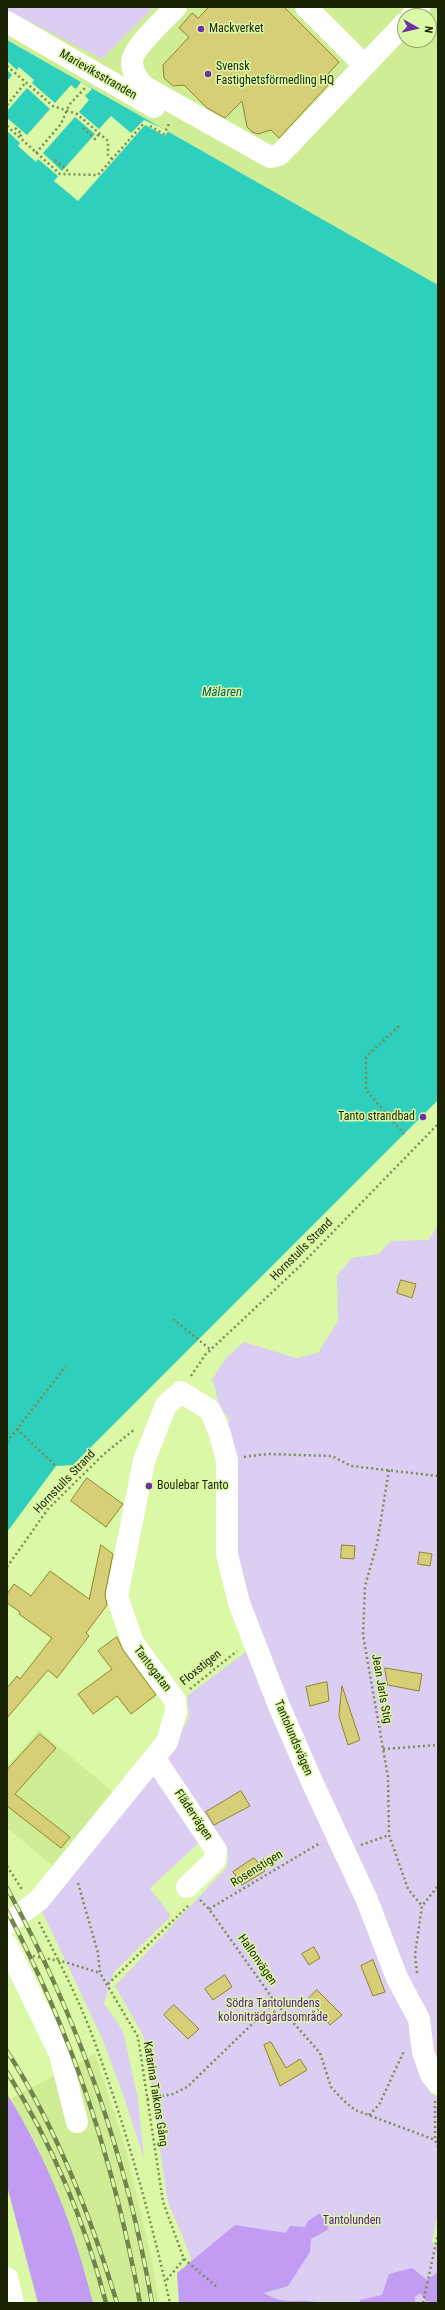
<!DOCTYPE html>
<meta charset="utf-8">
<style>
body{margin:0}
#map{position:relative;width:445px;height:2310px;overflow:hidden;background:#dbf8a6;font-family:"Roboto Condensed",sans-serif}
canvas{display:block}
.frame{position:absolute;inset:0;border:8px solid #1a2303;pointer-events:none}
.north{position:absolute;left:397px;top:8px;width:40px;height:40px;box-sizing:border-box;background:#dbf8a6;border:1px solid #8ea365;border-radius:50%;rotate:98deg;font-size:11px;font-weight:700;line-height:16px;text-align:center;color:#1a2303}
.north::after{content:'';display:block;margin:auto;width:14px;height:18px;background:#6e30a6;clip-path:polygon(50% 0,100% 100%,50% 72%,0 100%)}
</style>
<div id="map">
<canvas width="445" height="2310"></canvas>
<div class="frame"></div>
<div class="north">N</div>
</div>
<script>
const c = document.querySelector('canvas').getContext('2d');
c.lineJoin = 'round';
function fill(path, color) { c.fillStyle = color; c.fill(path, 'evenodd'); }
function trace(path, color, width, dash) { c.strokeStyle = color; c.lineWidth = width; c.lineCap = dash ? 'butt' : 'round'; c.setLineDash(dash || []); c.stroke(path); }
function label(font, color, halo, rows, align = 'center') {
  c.font = font + ' "Roboto Condensed",sans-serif'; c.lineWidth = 3; c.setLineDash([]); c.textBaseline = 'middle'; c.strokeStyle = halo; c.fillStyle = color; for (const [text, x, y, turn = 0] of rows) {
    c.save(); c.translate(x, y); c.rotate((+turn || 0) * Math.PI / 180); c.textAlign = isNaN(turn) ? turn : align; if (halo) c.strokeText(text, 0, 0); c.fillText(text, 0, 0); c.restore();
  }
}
const built = new Path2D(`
 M7,7h431v278l-431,-245zM405,16h24v24h-24z
 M39,1730l75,63 -61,73 -46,-38v-61z
 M95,2054l31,96 25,106 8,47h-66l-6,-26 -25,-71 -26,-63 -26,-44z`);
const green = new Path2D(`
 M7,7h147l-52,52 -95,-49z
 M438,1226v840l-15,-43 -14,9 11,38 10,23 8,4v115l-6,30 6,3v58h-241l-7,-48 -23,-56 -21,-154 -4,-12 -27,-47 112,-119 1,-13 -62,-94 23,-43 -2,-21 60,-45 -12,-103 -8,-118 2,-11 -10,-12 -5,-24 -3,-2 16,-24 17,-15 52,16 22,-5 20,-32 -1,-46 15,-17 27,-4 12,-13 37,-1z
 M149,1774l13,2 42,62 -54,50 21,28 -57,56 -10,31 19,28 15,68 6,60 -21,-65 -22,-58 -61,-129z`);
const forest = new Path2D(`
 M7,2094c40,63 68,136 86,209h-55l-31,-117z
 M320,2213l9,16 -18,10 -1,13 -22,34 -24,7c22,14 33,4 55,10h-140l-2,-30 58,-48 51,8 4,-7 15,1 3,-6z
 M412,2268l15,12 11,-8v31l-12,-2 -6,-8 -5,4v6h-56l1,-3 22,-5 7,-21z`);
const water = new Path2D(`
 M7,40l431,245v815l-365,365 -17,1 -49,66z`);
const pier = new Path2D(`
 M7,61l10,9 2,-3 15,13 -2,3 23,20 16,-18 5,4 5,-7 11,7 -7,7 4,4 -10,12 20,17 12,-13 20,17 13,-13 24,11 -3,5 -20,-11 -67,76 -24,-20 4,-5 -20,-17 -2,3 -18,-16 2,-3 -13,-12v-13l20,17 23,-26 -23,-21 -20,23v-30l5,-6 -5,-5zM75,117l20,17 -33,37 -19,-18z`);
const building = new Path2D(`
 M209,7h75l55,55 -12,13 1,10 -49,53 -8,-8 -13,4 -6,-2 -5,-5 -5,-26 -17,17 -18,-10 -23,-23 -11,1 -9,-8 -1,-13 26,-28 -10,-9 13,-15 6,5z
 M401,1280l15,4 -4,14 -15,-5z
 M87,1478l36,26 -17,23 -35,-26z
 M101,1545l12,9 -8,40 2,11 -21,28 3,3 -32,42 -9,-8 -41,48v-30l10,-12 3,3 32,-41 -33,-24 1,-2 -13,-9v-9l7,-10 17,12 19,-25 39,28z
 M342,1545l13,1 -1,13 -13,-1z
 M420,1552l12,2 -2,12 -12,-2z
 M117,1637l6,13 33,45 -25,19 -14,-18 -24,18 -15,-20 34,-25 -14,-18z
 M385,1668l37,6 -3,17 -31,-6z
 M327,1682l2,19 -19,5 -4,-19z
 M342,1686l18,54 -12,5 -9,-29z
 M40,1734l16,14 -41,46 55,43 -9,11 -54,-42v-36z
 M241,1791l9,15 -36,19 -8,-13z
 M254,1858l11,13 -23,14 -9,-13z
 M314,1947l6,11 -11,7 -7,-11z
 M373,1960l12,32 -12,4 -12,-30z
 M225,1975l7,12 -19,13 -8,-11z
 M317,1990l25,25 -12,10 -21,-27z
 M174,2005l25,24 -11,10 -24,-24z
 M271,2042l15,26 14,-9 7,11 -27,16 -16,-41z`);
const path = new Path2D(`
 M7,66l46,40 24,8 31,27v14l4,4
 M7,105l19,-23
 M7,126l53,48 38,1 46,-52
 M150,126l14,8 6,-12
 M15,128l7,6 -3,3
 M83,128l12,11 4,-5
 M36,153l25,-29 8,-19 16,-17
 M55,160l12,10v4
 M399,1026l-33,31v33l38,44
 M173,1319l38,31
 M191,1376l14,-21 94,-88 139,-143
 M17,1429l39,37
 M7,1442l59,-76
 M244,1457l23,-3 65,2 19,10 87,10
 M389,1470l-12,74 -12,42 -2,49 25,142 1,58 19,54 14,17
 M7,1567l41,-58 56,-55 31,-25
 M190,1689l47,-38
 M383,1749l55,-4
 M361,1845l28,-10
 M7,1866l16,25
 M78,1883l20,70 2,20 38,64 25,165 21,57 -19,23
 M200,1900l9,9 66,93 45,51 11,34 12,13 12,10 80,30
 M209,1909l111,-66
 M39,1922c20,40 41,79 56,121 31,85 55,172 75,260
 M33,1956l32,6 35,11
 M417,1973l-2,-18 7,-49 16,-20
 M108,1984l80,-78
 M147,2099l26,-5 14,-7 88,-85
 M435,2101v39l3,7
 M369,2115l10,-10 25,-54
 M184,2259l33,28
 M423,2303l15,-69`);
const minor = new Path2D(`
 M176,7c-10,11 -45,42 -44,56 1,11 6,17 13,24l125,70 9,-2 8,-8 118,-124
 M306,7l58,58
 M412,16l8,-9
 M7,22l147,85
 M155,1759l61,91 -1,10 -28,27
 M7,1924l32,-24 128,-158 9,-31 -1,-11 -42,-57 -16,-47 27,-135 22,-56 15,-13 29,18 9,21 8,29v94l12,49 40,103 34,78 54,116 30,78 22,41 4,33 8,23 7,8
 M7,1945l53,109 17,68
 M7,2278l6,25`);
const rail = new Path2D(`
 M7,1888c71,130 120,269 145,415
 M7,1911c67,126 107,252 133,392
 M7,2051c50,78 83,164 110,252
 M7,2072c44,70 78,150 99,231`);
const markers = [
 [201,29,4,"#6e30a6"],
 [208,74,4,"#6e30a6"],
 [423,1117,4,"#6e30a6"],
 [149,1486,4,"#6e30a6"]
];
const poiNames = [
 ["Mackverket",209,29],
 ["Svensk",216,67],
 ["Fastighetsförmedling HQ",216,81],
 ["Tanto strandbad",415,1117,"right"],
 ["Boulebar Tanto",157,1486]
];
const streetNames = [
 ["Marieviksstranden",98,75,30],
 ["Hornstulls Strand",302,1250,-45],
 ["Hornstulls Strand",65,1482,-46],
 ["Floxstigen",201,1668,-39],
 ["Tantogatan",152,1669,53],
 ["Jean Jarls Stig",381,1689,80],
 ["Tantolundsvägen",293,1738,67],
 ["Flädervägen",193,1815,56],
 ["Rosenstigen",257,1869,-32],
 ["Hallonvägen",257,1960,55],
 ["Katarina Taikons Gång",155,2094,81]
];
const parkNames = [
 ["Södra Tantolundens",273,2004],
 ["koloniträdgårdsområde",273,2018],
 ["Tantolunden",352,2221]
];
const waterNames = [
 ["Mälaren",222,693]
];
fill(built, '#cfed94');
fill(green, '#dccdf2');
fill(forest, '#c29bf2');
fill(water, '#2fcfbe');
fill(pier, '#dbf8a6');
fill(building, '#d7cf78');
trace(building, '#8e862c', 1);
trace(path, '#798c53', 2.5, [2, 3]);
trace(minor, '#fff', 22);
trace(rail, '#72844d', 4.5);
trace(rail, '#dbf8a6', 3, [9]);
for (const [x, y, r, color] of markers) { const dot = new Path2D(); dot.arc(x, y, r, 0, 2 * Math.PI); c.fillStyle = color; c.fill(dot); trace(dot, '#dbf8a6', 1.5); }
label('12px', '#1a2303', '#dbf8a6', poiNames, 'left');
label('12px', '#1a2303', '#dbf8a6', streetNames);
label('12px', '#601799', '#dbf8a6', parkNames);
label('italic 13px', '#076058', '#dbf8a6', waterNames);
</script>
